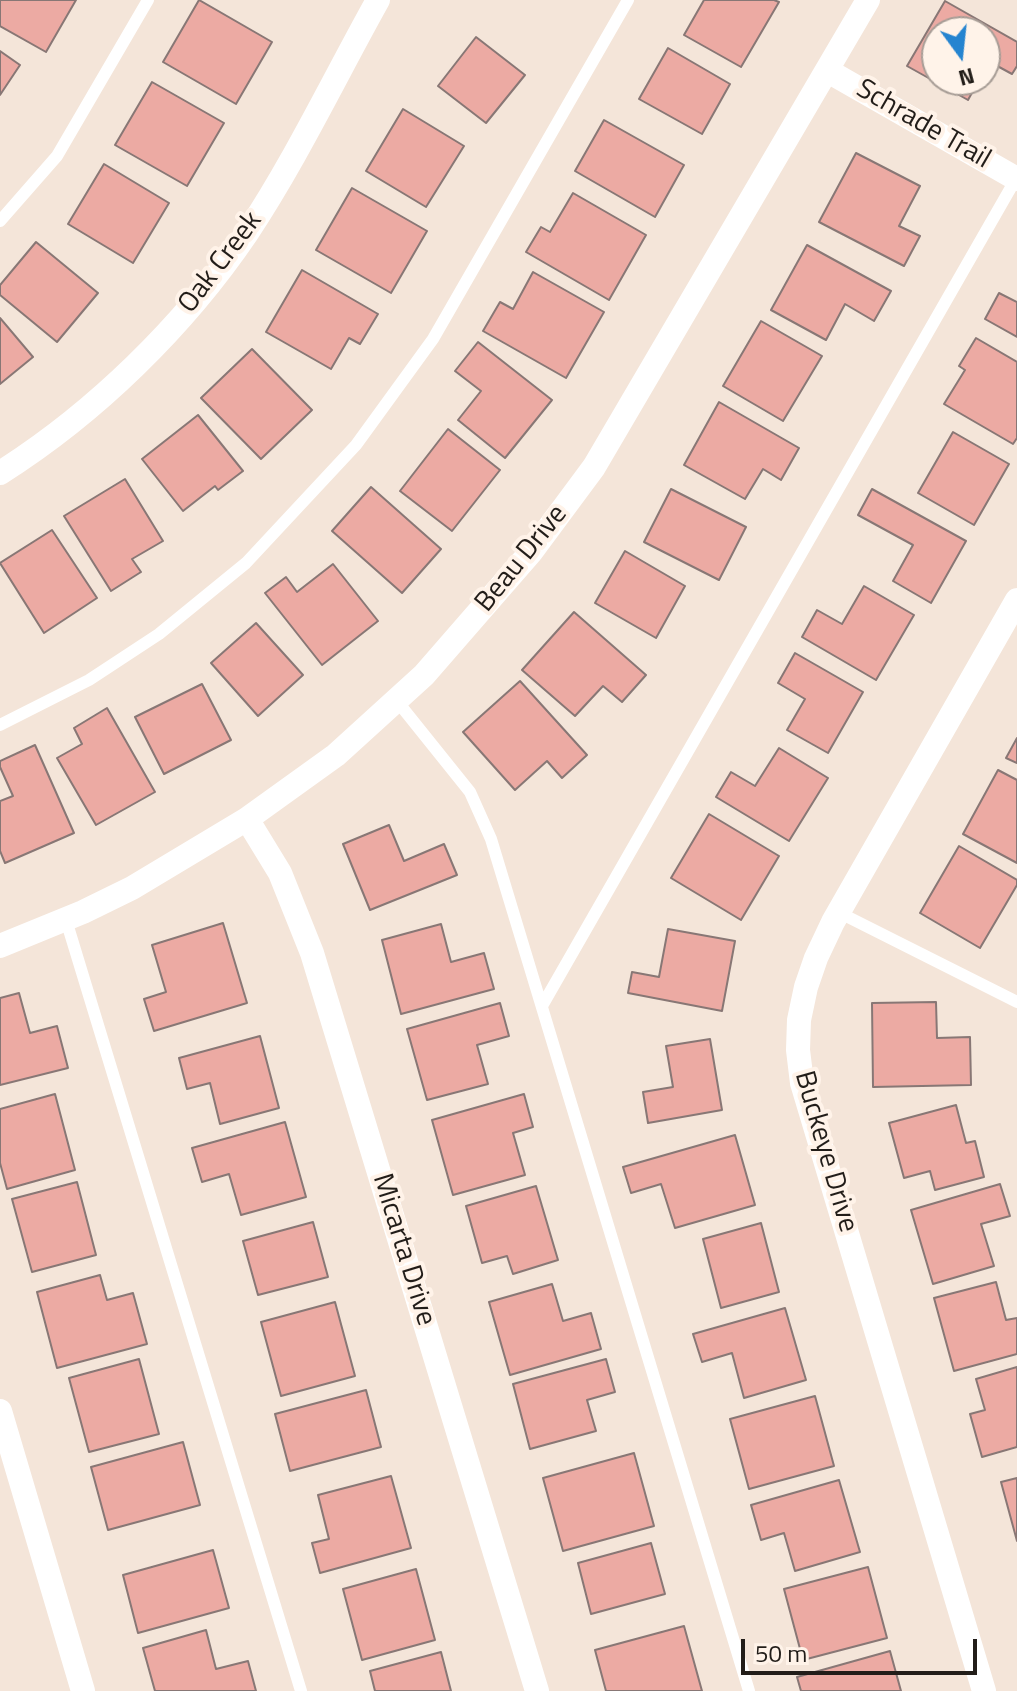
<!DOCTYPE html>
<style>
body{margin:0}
#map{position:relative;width:1017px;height:1691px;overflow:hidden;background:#f4e5d9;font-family:"Titillium Web",sans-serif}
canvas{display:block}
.north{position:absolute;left:921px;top:16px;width:80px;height:80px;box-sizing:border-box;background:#fff3e9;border:2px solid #a79d96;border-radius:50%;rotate:165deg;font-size:22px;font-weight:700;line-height:32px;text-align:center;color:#221d19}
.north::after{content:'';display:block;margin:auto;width:28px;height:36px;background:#2584d0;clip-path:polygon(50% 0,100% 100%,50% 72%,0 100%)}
.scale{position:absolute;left:741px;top:1639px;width:236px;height:36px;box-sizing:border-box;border:4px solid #221d19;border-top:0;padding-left:10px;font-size:24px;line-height:28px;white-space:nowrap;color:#221d19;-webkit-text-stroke:6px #fff3e9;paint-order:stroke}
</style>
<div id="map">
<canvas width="1017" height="1691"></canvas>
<div class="north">N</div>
<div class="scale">50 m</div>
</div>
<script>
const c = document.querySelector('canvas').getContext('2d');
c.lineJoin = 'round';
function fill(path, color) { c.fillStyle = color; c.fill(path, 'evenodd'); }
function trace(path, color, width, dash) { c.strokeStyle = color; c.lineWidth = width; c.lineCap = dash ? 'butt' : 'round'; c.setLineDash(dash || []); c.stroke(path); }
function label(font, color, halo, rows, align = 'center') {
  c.font = font + ' "Titillium Web",sans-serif'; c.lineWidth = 8; c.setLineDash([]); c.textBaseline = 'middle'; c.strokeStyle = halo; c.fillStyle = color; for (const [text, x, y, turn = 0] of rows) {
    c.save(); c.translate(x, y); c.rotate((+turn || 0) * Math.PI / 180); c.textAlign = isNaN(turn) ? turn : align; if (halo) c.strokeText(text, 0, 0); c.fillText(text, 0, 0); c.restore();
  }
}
const building = new Path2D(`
 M0,0h76l-30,52 -46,-26z
 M199,0l73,42 -36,62 -73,-42z
 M704,0h70l5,2 -38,65 -57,-32z
 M945,1l72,41v24l-5,8 -22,-12 -5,8v-38h-48v48h42l-11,20 -61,-34z
 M476,37l49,38 -39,48 -48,-37z
 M668,48l62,36 -28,50 -63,-35z
 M0,51l20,14 -20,30z
 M152,82l72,41 -37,63 -72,-41z
 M403,109l61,37 -38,61 -60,-36z
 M604,120l80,45 -29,52 -80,-46z
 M856,153l64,33 -21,40 21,10 -16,30 -85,-44z
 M104,164l65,39 -36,60 -65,-39z
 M352,188l75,43 -36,62 -75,-43z
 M573,193l73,42 -37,65 -83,-48 15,-25 9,5z
 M36,242l62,51 -41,49 -57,-47v-10z
 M807,245l84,46 -17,30 -29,-17 -19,36 -55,-30z
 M302,270l76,44 -18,30 -11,-6 -18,31 -65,-37z
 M533,272l71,40 -38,66 -83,-47 17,-29 13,7z
 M999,293l18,9v35l-32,-18z
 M0,318l33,39 -33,27z
 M761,321l61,35 -39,65 -60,-35z
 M976,338l41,24v76l-4,6 -69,-40 21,-34 -6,-4z
 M478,342l74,58 -47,58 -47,-38 23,-29 -26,-20z
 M252,349l60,61 -51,49 -60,-61z
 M719,402l80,46 -18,32 -18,-11 -18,30 -61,-34z
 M198,415l45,56 -25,19 -3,-4 -32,25 -41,-52z
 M448,429l52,41 -48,61 -52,-40z
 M953,432l56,32 -35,61 -56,-32z
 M125,479l38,62 -31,18 9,13 -30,19 -47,-75z
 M371,487l70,62 -39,44 -70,-62z
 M671,489l75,38 -27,53 -75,-38z
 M872,489l94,52 -35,62 -38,-22 20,-36 -55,-30z
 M52,530l45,68 -53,35 -44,-70z
 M625,551l60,35 -29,52 -61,-35z
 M333,564l45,57 -56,44 -57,-72 21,-16 11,15z
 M864,586l50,29 -38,65 -74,-43 15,-27 25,14z
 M574,612l72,63 -24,27 -19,-16 -28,30 -53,-46z
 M256,623l47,52 -45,41 -47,-53z
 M795,653l68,39 -35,61 -41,-23 18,-31 -27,-16z
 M520,681l67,74 -25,23 -15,-17 -32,29 -52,-58z
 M202,684l29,56 -67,34 -29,-57z
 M107,708l48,84 -59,33 -39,-67 25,-14 -8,-16z
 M1017,738v25l-11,-5z
 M35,745l39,88 -69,30 -5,-12v-50l13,-5 -13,-29v-6z
 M779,748l49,30 -39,63 -73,-44 15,-25 24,14z
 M998,770l19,10v83l-54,-29z
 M709,814l70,42 -38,64 -70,-42z
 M389,825l15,36 40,-17 13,31 -87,35 -27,-66z
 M959,846l58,34v5l-37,63 -60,-35z
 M223,923l24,80 -93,28 -10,-32 22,-7 -14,-47z
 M441,924l10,38 33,-9 10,36 -93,25 -19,-74z
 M668,929l67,12 -13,70 -94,-18 4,-21 27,5z
 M19,993l11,40 27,-7 11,42 -68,17v-87z
 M936,1002l1,36 33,-1 1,48 -98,2 -1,-84z
 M500,1003l9,33 -32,9 11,39 -61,16 -20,-71z
 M260,1036l19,72 -59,16 -10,-41 -23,6 -8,-31z
 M710,1039l12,71 -74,13 -5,-31 30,-5 -7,-41z
 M55,1094l20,76 -68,19 -7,-26v-54z
 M524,1094l9,33 -20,6 12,42 -72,20 -21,-75z
 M956,1105l10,38 9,-2 9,36 -49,13 -5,-19 -26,7 -15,-55z
 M285,1122l21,75 -65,18 -12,-41 -27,8 -10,-34z
 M735,1135l20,70 -80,23 -14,-44 -30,9 -8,-26z
 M77,1182l19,73 -64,17 -20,-73z
 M1000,1184l10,32 -29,8 13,42 -61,18 -22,-74z
 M536,1186l22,74 -45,14 -6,-18 -25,7 -16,-57z
 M313,1222l15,55 -70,18 -15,-54z
 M761,1223l18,69 -58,16 -18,-69z
 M100,1275l7,25 26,-7 14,51 -90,24 -20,-76z
 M996,1282l10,38 11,-2v36l-63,17 -20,-73z
 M552,1284l11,37 28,-8 10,36 -91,26 -21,-73z
 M335,1302l20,74 -74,20 -20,-74z
 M785,1308l21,72 -62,18 -12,-45 -30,9 -9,-28z
 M139,1359l20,75 -70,18 -20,-74z
 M606,1359l9,33 -28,8 9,31 -66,18 -17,-65z
 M1017,1367v80l-35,10 -12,-43 15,-4 -9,-31z
 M366,1390l15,57 -91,24 -15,-57z
 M815,1396l19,70 -85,23 -19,-70z
 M183,1442l17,63 -92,25 -17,-63z
 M634,1453l20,73 -91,25 -20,-73z
 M391,1476l20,72 -91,25 -8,-30 17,-4 -11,-44z
 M1017,1478v63l-16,-59z
 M839,1480l21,72 -65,19 -11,-38 -23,7 -10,-35z
 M651,1543l14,51 -74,20 -13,-51z
 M213,1550l16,58 -91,25 -15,-58z
 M868,1567l19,71 -84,22 -19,-71z
 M416,1569l19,71 -73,20 -19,-71z
 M684,1626l18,65h-96l-11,-41z
 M206,1630l10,39 32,-8 8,30h-101l-12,-43z
 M890,1651l11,40h-100l-4,-14z
 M441,1652l10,39h-76l-5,-20z`);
const service = new Path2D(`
 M0,221l57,-65 91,-156
 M397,701l73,91 21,47 258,852
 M0,725l89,-45 70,-46 87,-71 110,-118 77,-106 195,-339
 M838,912l179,90
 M66,920l235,771
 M542,1006l475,-829`);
const minor = new Path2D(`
 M828,71l189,108
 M0,473c95,-60 184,-147 247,-240 49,-74 88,-156 131,-233
 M247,819l33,54 32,80 225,738
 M0,946l83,-34 49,-24 115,-69 89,-64 88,-80 107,-123 63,-85 274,-467
 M0,1411l83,280
 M984,1691l-182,-608 -4,-33 1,-30 7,-33 10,-29 17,-36 184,-322`);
const streetNames = [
 ["Schrade Trail",923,125,30],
 ["Oak Creek",221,263,-53],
 ["Beau Drive",522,559,-51],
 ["Buckeye Drive",825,1152,74],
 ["Micarta Drive",403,1250,73]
];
fill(building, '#ecaaa3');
trace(building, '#887775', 2);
trace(service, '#fff', 12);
trace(minor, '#fff', 24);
label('28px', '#221d19', '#fff3e9', streetNames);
</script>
